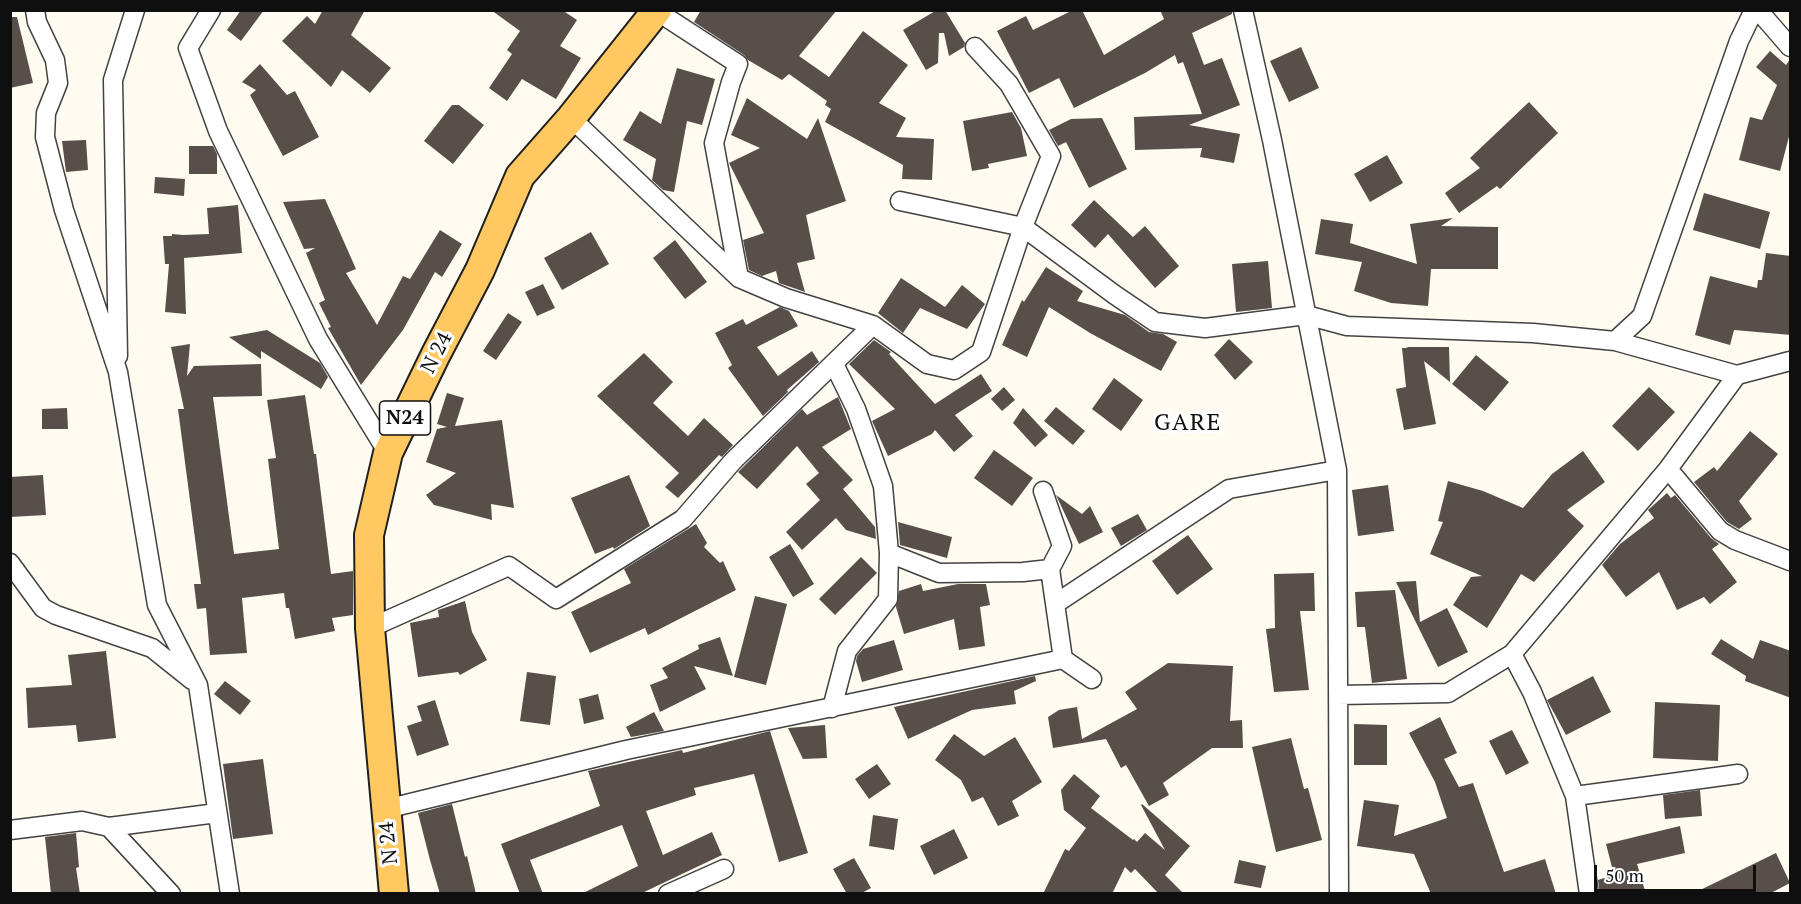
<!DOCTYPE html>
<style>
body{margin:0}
#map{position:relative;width:1801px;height:904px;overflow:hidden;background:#fffbf1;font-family:"PT Serif",serif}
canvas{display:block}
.frame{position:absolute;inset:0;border:12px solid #0f0f0f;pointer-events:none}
.scale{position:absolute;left:1594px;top:865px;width:162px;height:27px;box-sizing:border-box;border:3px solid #0f0f0f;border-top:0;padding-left:8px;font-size:18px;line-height:21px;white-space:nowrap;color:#0f0f0f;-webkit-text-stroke:4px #fff;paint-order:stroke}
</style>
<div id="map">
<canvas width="1801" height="904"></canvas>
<div class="frame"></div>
<div class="scale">50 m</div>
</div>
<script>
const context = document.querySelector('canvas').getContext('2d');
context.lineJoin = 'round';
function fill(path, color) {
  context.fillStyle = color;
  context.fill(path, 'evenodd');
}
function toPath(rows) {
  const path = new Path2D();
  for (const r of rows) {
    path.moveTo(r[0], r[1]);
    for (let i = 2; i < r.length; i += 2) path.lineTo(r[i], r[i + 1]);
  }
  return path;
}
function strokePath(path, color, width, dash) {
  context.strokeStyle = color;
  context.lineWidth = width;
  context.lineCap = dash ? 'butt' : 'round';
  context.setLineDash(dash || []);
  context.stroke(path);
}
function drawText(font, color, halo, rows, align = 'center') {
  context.font = font + ' "PT Serif",serif';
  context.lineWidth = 6;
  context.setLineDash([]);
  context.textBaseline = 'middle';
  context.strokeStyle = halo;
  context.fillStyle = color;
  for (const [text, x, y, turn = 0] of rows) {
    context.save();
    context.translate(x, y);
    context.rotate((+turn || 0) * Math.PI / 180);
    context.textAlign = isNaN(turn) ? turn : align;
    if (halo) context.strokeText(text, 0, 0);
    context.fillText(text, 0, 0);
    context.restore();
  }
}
const building = toPath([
 [241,10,264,10,241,41,227,30],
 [323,10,365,10,351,35,391,68,370,93,342,70,331,87,282,41,307,16,315,24],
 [491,10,562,10,577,20,560,46,581,58,556,99,522,79,507,101,489,88,512,54,507,50,520,31],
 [701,10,837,10,799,56,829,77,863,31,908,65,879,103,906,118,896,137,934,139,932,180,902,179,903,165,825,122,831,109,825,105,827,101,789,74,782,80,748,60,744,55,694,22],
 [937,10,945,10,965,43,964,47,949,56,944,33,939,33,938,63,926,70,903,30],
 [1073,10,1082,10,1104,55,1164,19,1160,10,1232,10,1232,14,1192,33,1204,65,1222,58,1240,105,1189,125,1240,134,1234,163,1200,157,1202,148,1135,150,1134,117,1202,114,1183,62,1178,64,1175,55,1145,73,1074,108,1059,78,1029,93,997,31,1026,16,1033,30],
 [10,17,17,17,33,83,10,88],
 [1301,47,1319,88,1289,102,1270,61],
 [1770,51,1786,65,1791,58,1791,129,1780,171,1739,160,1750,117,1762,120,1777,85,1756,67],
 [260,64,287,95,295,91,319,137,283,156,250,95,256,90,242,82],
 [677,68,715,79,702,125,687,121,674,192,663,190,652,180,656,159,623,140,640,111,661,124],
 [747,98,807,139,818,118,846,201,806,215,815,259,797,263,805,292,779,283,776,271,762,276,749,270,743,240,764,233,729,163,760,148,731,135],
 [1529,102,1558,133,1500,189,1497,186,1459,213,1445,193,1480,168,1470,158],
 [452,105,459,105,484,125,453,164,424,141],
 [1012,112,1021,128,1027,156,988,164,989,168,972,171,963,121],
 [1102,118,1127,169,1089,188,1066,142,1058,146,1049,130,1071,119],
 [86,140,88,170,66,172,62,141],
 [189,146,213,146,217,154,217,174,189,174],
 [1387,155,1403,183,1370,202,1354,174],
 [155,177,185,179,184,196,154,193],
 [1704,193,1770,212,1760,249,1693,230],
 [325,199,356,269,346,273,377,325,403,276,410,279,440,230,462,244,442,277,435,272,403,330,361,385,328,328,331,327,319,303,325,300,306,253,315,248,304,249,283,202],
 [1094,200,1133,237,1145,226,1179,266,1155,288,1108,234,1095,248,1071,225],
 [238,205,242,253,184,258,186,314,165,312,169,264,165,264,163,236,172,236,172,234,183,235,209,234,207,208],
 [1453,218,1441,226,1498,227,1498,269,1431,269,1428,306,1391,303,1354,291,1362,262,1315,254,1321,219,1353,224,1350,243,1417,264,1410,224],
 [591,232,609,264,562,290,544,258],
 [675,240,707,282,685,299,653,258],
 [1766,253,1791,256,1791,335,1734,330,1730,345,1695,335,1710,276,1757,288,1758,280,1762,280],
 [1268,261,1272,308,1236,312,1232,264],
 [1046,267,1083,291,1077,301,1125,315,1149,332,1163,334,1177,342,1161,371,1090,333,1049,307,1027,357,1002,345,1022,300,1024,302],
 [901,278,945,307,962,285,985,304,967,329,920,308,903,333,878,313],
 [543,284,555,308,537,316,525,292],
 [780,307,789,311,798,326,757,347,778,376,812,351,819,362,787,390,788,392,763,416,728,368,732,365,715,333,743,319,746,325],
 [508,313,522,322,496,360,483,351],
 [267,330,320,363,328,377,321,389,261,351,261,359,229,337],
 [1229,339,1253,362,1235,380,1214,355],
 [874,340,891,352,889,354,935,404,981,374,992,391,955,415,973,436,954,452,935,430,932,434,888,456,872,421,895,409,849,364],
 [190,344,187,376,194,366,261,364,262,396,213,397,234,554,279,549,268,459,276,458,267,400,305,395,314,454,316,454,331,574,353,571,353,615,332,618,335,631,295,639,289,608,286,608,284,593,242,598,247,653,210,655,206,608,197,609,194,584,201,584,178,409,184,409,171,347],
 [1406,347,1449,347,1450,382,1424,361,1436,424,1404,430,1396,389,1406,387,1402,348,1408,348],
 [644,353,673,382,653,403,688,436,704,418,733,445,722,457,719,455,678,498,665,487,679,473,597,396],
 [1476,355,1509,382,1485,411,1452,384],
 [1114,378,1143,400,1121,431,1092,409],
 [1004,387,1015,400,1002,411,991,399],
 [1649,387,1675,412,1638,451,1612,426],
 [447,393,464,398,455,426,502,420,514,508,491,504,492,520,434,505,426,495,456,473,426,462,437,429,447,427,437,424],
 [838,397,851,429,822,447,853,480,843,489,875,527,876,539,846,530,836,518,802,550,786,532,820,500,806,484,819,473,797,446,757,489,738,472,802,409,807,415],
 [1056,407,1085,431,1073,445,1044,421],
 [67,408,68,429,42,429,42,409],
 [1023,408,1048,435,1035,447,1013,423],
 [1750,431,1778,454,1739,501,1752,519,1739,529,1727,522,1694,482,1714,467,1717,471],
 [994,450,1033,478,1012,506,974,478],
 [1583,451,1605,482,1567,510,1584,526,1534,582,1521,574,1487,628,1453,605,1471,577,1482,576,1430,554,1443,522,1438,521,1448,481,1483,491,1523,508,1552,474],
 [43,475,46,515,10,517,10,477],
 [629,475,650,526,614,549,613,547,595,554,571,498],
 [1388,485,1394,531,1358,536,1352,490],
 [1667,493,1671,498,1675,495,1711,538,1719,544,1712,549,1737,582,1710,604,1704,597,1677,610,1659,572,1626,597,1602,565,1620,544,1654,518,1648,510],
 [1056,495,1082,514,1090,506,1103,532,1079,544],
 [1138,514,1147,530,1121,546,1111,528],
 [898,522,952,537,947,558,900,545],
 [696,524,707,543,704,547,720,563,723,561,736,590,648,635,645,628,590,653,571,612,631,583,624,569],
 [1188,535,1213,569,1177,595,1152,561],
 [790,544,814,584,793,597,769,557],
 [861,557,877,573,835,615,819,599],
 [1314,573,1315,611,1300,611,1309,690,1274,692,1266,629,1275,628,1274,574],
 [1416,581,1420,622,1447,608,1468,652,1438,667,1396,582],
 [921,584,923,591,958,584,986,584,990,605,980,607,985,646,959,650,954,619,904,634,896,607,899,591],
 [1395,590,1407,679,1372,683,1365,627,1357,627,1355,592],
 [755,596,787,604,766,685,734,677],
 [465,601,472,632,487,660,460,675,458,672,418,677,410,623,439,617,438,610],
 [720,637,733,676,694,666,706,689,660,712,650,685,668,678,662,668,699,649,698,645],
 [1721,639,1753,659,1760,640,1791,651,1791,698,1745,681,1746,676,1711,654],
 [894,640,903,670,862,682,856,661,857,656,863,649],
 [106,651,116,738,78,742,76,725,28,728,26,688,72,685,68,655],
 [1168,663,1233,666,1230,721,1242,720,1243,748,1212,748,1163,783,1169,795,1149,806,1126,765,1121,768,1106,739,1053,748,1048,717,1059,710,1077,707,1082,739,1137,709,1125,692],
 [527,672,556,676,550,725,520,721],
 [1035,676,1036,681,1014,691,1016,704,972,710,908,739,894,707],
 [1593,676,1611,712,1566,735,1547,700],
 [225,681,251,701,240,715,214,694],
 [598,694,604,719,584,724,579,699],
 [435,700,449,745,417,756,407,726,422,721,417,706],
 [1655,702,1720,705,1718,761,1653,758],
 [654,712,664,731,631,737,626,727],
 [1440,717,1457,753,1444,759,1459,787,1473,783,1504,872,1545,859,1556,894,1431,894,1414,854,1357,846,1364,800,1399,805,1394,836,1447,818,1435,782,1409,733],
 [1354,724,1387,725,1387,765,1354,765],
 [825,725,827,758,803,759,788,728],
 [1512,730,1529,763,1506,775,1489,741],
 [770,731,808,853,779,862,754,774,694,788,696,795,646,811,663,855,712,832,722,855,640,894,581,894,638,866,622,825,530,860,543,894,520,894,501,844,600,806,588,771,682,750,683,753],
 [954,734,984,756,1015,737,1042,782,1012,801,1019,816,998,826,983,797,972,802,961,780,935,760],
 [1291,738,1304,789,1308,788,1322,840,1276,852,1252,747],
 [263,759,273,834,233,839,223,764],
 [877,764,891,784,869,799,855,779],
 [1074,774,1100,796,1091,808,1133,840,1134,839,1137,842,1145,833,1165,850,1141,805,1142,804,1190,846,1165,875,1184,894,1159,894,1135,869,1131,873,1125,867,1112,894,1043,894,1065,849,1069,851,1086,828,1064,810,1061,790],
 [1700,790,1702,816,1665,819,1663,795],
 [452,804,465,857,467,856,476,894,440,894,430,860,418,813],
 [873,815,898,819,894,850,869,846],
 [1680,826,1685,853,1637,864,1646,894,1600,894,1598,880,1614,875,1606,844],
 [954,829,968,858,934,875,920,846],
 [76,833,79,867,76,868,80,894,51,894,45,837],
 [1776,853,1790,883,1769,894,1692,894],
 [854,858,871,888,860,894,847,894,833,869],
 [1239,860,1266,866,1261,888,1234,883]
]);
const minor = toPath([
 [35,10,37,22,55,60,58,83,46,113,45,137,64,210,118,372,157,605,198,685,230,894],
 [211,10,188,48,218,131,318,339,388,453],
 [655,10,738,64,731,82,714,143,739,278],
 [1243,10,1272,140,1337,470,1339,894],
 [1758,10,1790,47],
 [571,118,739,278,786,298,873,325],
 [900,201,1023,227,1115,295,1155,322,1205,328,1306,315,1347,326,1533,333,1615,341,1737,375],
 [1615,341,1642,316,1739,41,1754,10],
 [118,356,113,80,135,10],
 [1668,469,1720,531,1735,540,1790,561],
 [1043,491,1062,546,1050,569,1063,659,1092,679],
 [889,553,939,573,1023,572,1050,569],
 [10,563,43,608,56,615,152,648,192,680],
 [1055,604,1229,489,1337,470],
 [370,628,509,566,556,599,683,519,733,461,873,325,927,364,954,370,981,352,1023,227,1051,156,1009,84,975,47],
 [1512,654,1532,692,1575,796,1589,894],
 [1339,695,1448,693,1512,654,1668,469,1737,375,1790,361],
 [832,708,847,651,888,599,889,553,883,486,856,409,834,364],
 [1575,796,1738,774],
 [386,809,626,750,1063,659],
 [109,827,171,894],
 [10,830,82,821,109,827,217,813],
 [668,894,724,869]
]);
const primary = toPath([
 [394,894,370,628,369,535,388,453,436,354,480,270,520,176,571,118,657,10]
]);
const shields = [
 [405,418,51]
];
const shieldNames = [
 ["N24",405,418]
];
const streetNames = [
 ["N 24",437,353,-63],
 ["N 24",389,843,-96]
];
const quarterNames = [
 ["GARE",1188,423]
];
fill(building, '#584e4a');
strokePath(minor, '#424242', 21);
strokePath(primary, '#202020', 32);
strokePath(minor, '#fff', 18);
strokePath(primary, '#ffc861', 28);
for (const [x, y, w] of shields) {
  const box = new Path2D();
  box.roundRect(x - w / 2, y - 17, w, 34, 4.5);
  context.fillStyle = '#fff';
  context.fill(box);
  strokePath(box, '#0f0f0f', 1.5);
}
drawText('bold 20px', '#0f0f0f', null, shieldNames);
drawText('21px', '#0f0f0f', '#fff', streetNames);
context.letterSpacing = '1.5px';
drawText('24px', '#0f0f0f', '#fff', quarterNames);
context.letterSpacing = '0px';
</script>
